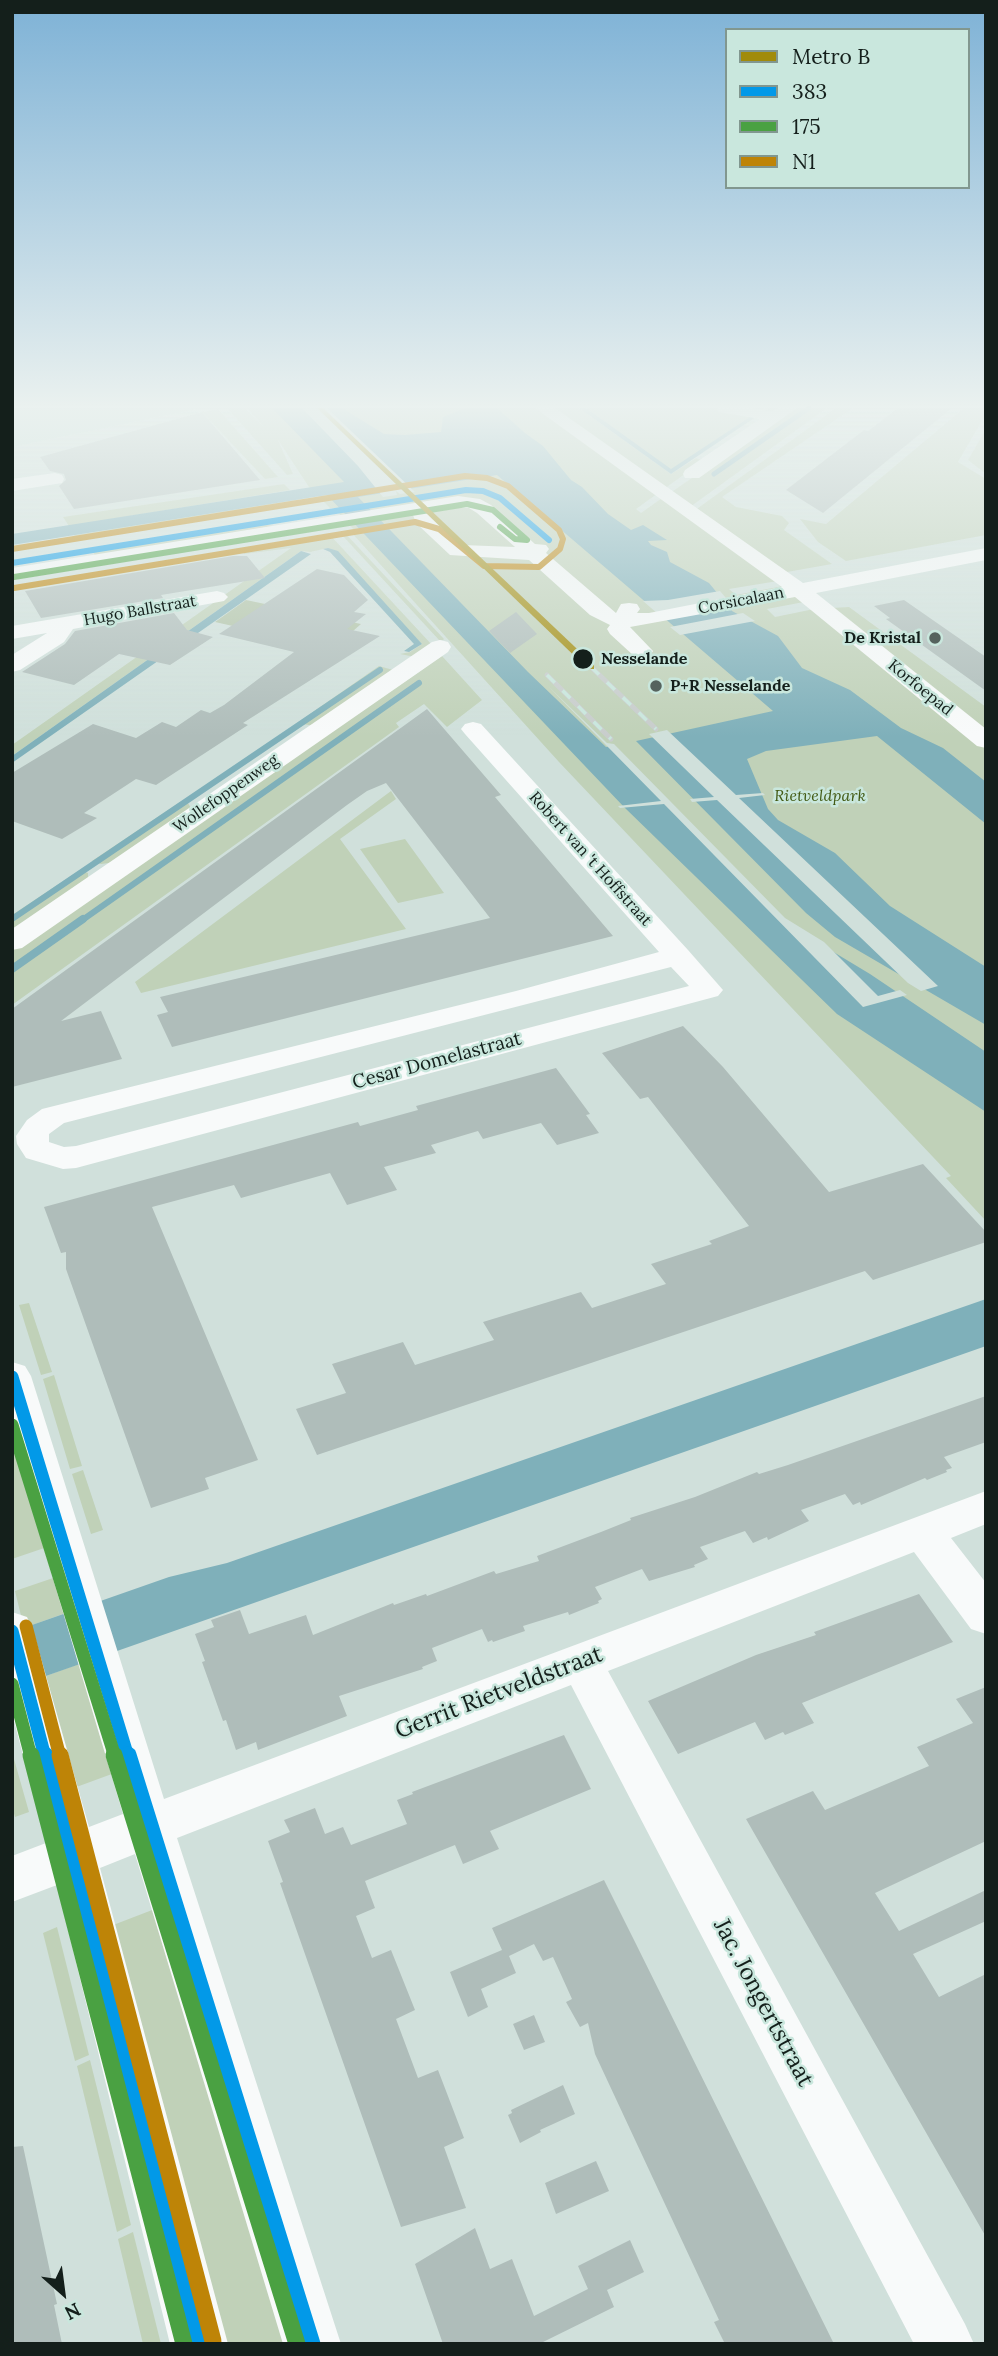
<!DOCTYPE html>
<style>
body{margin:0}
#map{position:relative;width:998px;height:2356px;overflow:hidden;background:#d0e0db;font-family:Lora,serif}
canvas{display:block}
.frame{position:absolute;inset:0;border:14px solid #141f1b;pointer-events:none}
.legend{position:absolute;left:725px;top:28px;width:245px;height:161px;box-sizing:border-box;background:#c9e7dd;border:2px solid #81978f;margin:0;padding:9px 12px;list-style:none;font-size:21px;color:#141f1b}
.legend li{display:flex;align-items:center;gap:14px;height:35px}
.legend b{width:35px;border:2px solid #81978f}
.north{position:absolute;left:28px;top:2258px;width:70px;height:70px;-webkit-text-stroke:5px #c9e7dd;paint-order:stroke;rotate:152deg;font-size:19px;font-weight:700;line-height:28px;text-align:center;color:#141f1b}
.north::after{content:'';display:block;margin:auto;width:24px;height:32px;background:#141f1b;clip-path:polygon(50% 0,100% 100%,50% 72%,0 100%)}
</style>
<div id="map">
<canvas width="998" height="2356"></canvas>
<div class="frame"></div>
<ul class="legend">
<li><b style="height:9px;background:#a18b0b"></b>Metro B</li>
<li><b style="height:9px;background:#0299e8"></b>383</li>
<li><b style="height:9px;background:#4aa142"></b>175</li>
<li><b style="height:9px;background:#be8407"></b>N1</li>
</ul>
<div class="north">N</div>
</div>
<script>
const context = document.querySelector('canvas').getContext('2d');
context.lineJoin = 'round';
function fill(path, color) {
  context.fillStyle = color;
  context.fill(path, 'evenodd');
}
function toPath(rows) {
  const path = new Path2D();
  for (const r of rows) {
    path.moveTo(r[0], r[1]);
    for (let i = 2; i < r.length; i += 2) path.lineTo(r[i], r[i + 1]);
  }
  return path;
}
function strokePath(path, color, width, dash) {
  context.strokeStyle = color;
  context.lineWidth = width;
  context.lineCap = dash ? 'butt' : 'round';
  context.setLineDash(dash || []);
  context.stroke(path);
}
function drawText(font, color, halo, rows, align = 'center') {
  context.font = font + ' Lora,serif';
  context.lineWidth = 5;
  context.setLineDash([]);
  context.textBaseline = 'middle';
  context.strokeStyle = halo;
  context.fillStyle = color;
  for (const [text, x, y, turn = 0] of rows) {
    context.save();
    context.translate(x, y);
    context.rotate((+turn || 0) * Math.PI / 180);
    context.textAlign = isNaN(turn) ? turn : align;
    if (halo) context.strokeText(text, 0, 0);
    context.fillText(text, 0, 0);
    context.restore();
  }
}
const built = toPath([
 [12,408,196,408,197,409,12,447]
]);
const green = toPath([
 [227,408,244,408,263,426,247,408,579,408,671,474,696,458,703,461,636,509,641,513,662,498,778,581,729,589,736,595,783,586,804,602,767,609,775,617,814,609,849,607,986,707,986,1221,946,1178,951,1176,559,762,351,532,355,531,334,508,330,508,309,487,278,440,293,474,287,475],
 [586,408,765,408,760,411,764,412,770,408,781,408,774,413,763,413,670,471],
 [794,408,827,408,690,507,670,493],
 [836,408,853,408,722,497,736,507,782,516,789,523,784,530,832,564,787,572,694,511],
 [964,408,986,408,986,414,958,462,986,479,986,535,846,561,818,542,800,519,826,524],
 [218,409,278,477,265,479,202,412],
 [986,429,986,474,968,460],
 [284,484,290,490,69,526,63,517],
 [298,499,302,503,77,539,74,535],
 [263,524,273,526,96,557,93,552],
 [345,533,444,639,443,640,439,640,341,534],
 [331,536,433,646,415,657,400,654,410,652,422,644,328,548,310,552,301,551,12,756,12,745,291,548,244,554,241,550],
 [442,656,482,700,447,727,424,704,396,723,399,727,12,1005,12,950],
 [379,666,393,670,315,726,297,723],
 [391,791,396,799,340,839,406,929,141,993,135,982],
 [180,802,188,803,192,810,116,862,101,864,92,861],
 [405,839,444,893,398,903,360,849],
 [80,870,88,873,88,882,12,933,12,915],
 [29,1303,52,1372,41,1375,19,1305],
 [54,1375,82,1466,70,1469,43,1379],
 [12,1436,53,1545,12,1559],
 [83,1470,103,1530,91,1534,72,1474],
 [62,1575,74,1610,24,1628,15,1591],
 [87,1661,120,1771,71,1789,43,1677],
 [12,1752,29,1812,15,1817,12,1807],
 [160,1907,289,2344,221,2344,108,1927],
 [57,1927,89,2055,75,2061,43,1933],
 [90,2060,131,2225,117,2232,77,2066],
 [133,2232,161,2344,143,2344,118,2239]
]);
const forest = toPath([
 [246,600,361,624,352,632,322,646,215,622]
]);
const water = toPath([
 [272,408,342,408,384,434,405,435,441,432,443,417,465,408,497,408,525,433,543,446,571,480,582,487,608,514,631,530,643,525,667,540,648,541,651,545,667,552,670,562,709,583,732,611,778,636,802,668,850,690,901,728,943,748,986,782,986,824,877,736,766,751,747,759,768,809,778,820,835,853,890,906,986,967,986,1025,835,937,806,913,636,741,773,711,497,475,358,497,528,672,606,747,611,746,782,921,870,974,986,1052,986,1112,837,1014,624,807,327,495,12,545,12,534,344,482],
 [579,408,586,408,671,469,753,415,757,416,671,474],
 [328,548,338,551,422,644,409,652,404,651,414,644,330,552,323,549],
 [301,551,311,554,12,763,12,756],
 [986,1299,986,1346,43,1677,12,1632,169,1577,227,1563]
]);
const pier = toPath([
 [302,408,327,408,415,492,400,494,396,491,397,495,383,497,358,466],
 [720,591,733,606,665,620,643,601,668,600],
 [743,613,755,621,680,635,670,627],
 [549,687,607,743,614,744,785,918,824,942,878,996,900,990,907,995,863,1007,664,804,620,808,618,806,661,801],
 [667,730,736,795,763,793,765,795,739,798,938,986,921,991,908,983,717,800,692,802,690,799,714,797,649,734]
]);
const streamFar2 = toPath([
 [714,474,809,408]
]);
const streamFar1 = toPath([
 [12,919,380,670],
 [81,921,419,683]
]);
const stream = toPath([
 [12,969,83,919]
]);
const building = toPath([
 [898,408,952,408,823,513,786,490,864,430,868,431],
 [202,412,260,480,74,509,59,486,66,480,64,474,50,471,40,457],
 [233,556,247,556,265,578,161,595,163,598,41,618,25,591],
 [317,569,344,575,368,600,354,612,366,614,347,629,380,636,243,723,248,725,156,785,136,779,84,813,97,818,62,839,12,821,12,773,93,724,136,738,162,722,176,727,201,710,210,713,224,705,294,652,219,634],
 [904,600,986,657,986,691,886,619,890,618,874,606],
 [516,612,537,634,510,653,489,631],
 [174,613,187,630,213,637,170,665,119,654,74,685,22,672,65,644,75,631],
 [427,709,501,795,495,797,613,936,172,1047,157,1015,168,1012,160,997,490,918,386,783,367,791,347,805,61,1021,101,1011,122,1059,12,1087,12,1009],
 [683,1026,723,1067,829,1192,923,1164,986,1232,986,1242,873,1280,865,1271,317,1455,296,1409,346,1393,332,1364,403,1342,415,1365,494,1340,483,1322,581,1292,592,1308,666,1284,651,1264,712,1244,709,1241,749,1226,648,1097,640,1099,602,1053],
 [556,1068,590,1114,586,1115,599,1133,557,1145,541,1123,483,1139,478,1131,431,1145,436,1153,384,1167,397,1190,347,1205,330,1173,241,1198,234,1185,152,1207,258,1460,205,1478,209,1489,151,1508,66,1269,66,1252,61,1253,44,1207,358,1122,360,1126,418,1110,416,1106],
 [986,1396,986,1442,944,1457,952,1468,946,1470,947,1472,927,1480,925,1478,861,1505,860,1502,853,1505,845,1494,801,1510,809,1521,768,1540,767,1537,753,1543,745,1531,700,1547,708,1559,694,1565,695,1567,649,1581,642,1569,595,1587,602,1599,598,1601,599,1603,569,1615,568,1612,523,1626,525,1631,493,1642,492,1640,488,1642,482,1629,432,1648,437,1661,422,1667,423,1669,339,1696,347,1716,258,1750,256,1742,236,1750,226,1720,223,1721,202,1662,205,1661,195,1634,214,1627,211,1620,240,1610,249,1634,306,1615,313,1635,393,1603,394,1605,426,1594,427,1596,494,1571,496,1574,539,1561,537,1556,601,1532,631,1520,630,1518,695,1497,757,1472,759,1474,788,1465],
 [919,1594,953,1642,802,1703,814,1723,785,1735,783,1732,765,1740,755,1722,678,1754,648,1701,756,1655,816,1635,814,1632],
 [986,1687,986,1841,875,1893,899,1931,986,1890,986,1921,913,1954,939,1997,986,1974,986,2237,746,1819,813,1791,825,1810,929,1766,917,1747,973,1723,956,1699],
 [564,1735,591,1789,490,1831,499,1849,463,1864,455,1845,365,1881,375,1908,356,1916,372,1958,391,1950,415,2010,396,2019,418,2078,438,2070,464,2138,444,2147,466,2208,401,2227,280,1883,283,1882,268,1841,290,1832,284,1820,315,1808,325,1834,343,1827,351,1845,407,1824,397,1800,413,1794,412,1792],
 [604,1880,636,1944,834,2344,725,2344,714,2322,719,2320,595,2054,588,2023,580,2027,566,2002,572,1999,553,1957,543,1961,534,1944,509,1956,516,1973,481,1989,488,2007,468,2017,450,1972,502,1950,492,1928],
 [534,2015,545,2042,524,2050,513,2024],
 [563,2085,575,2114,540,2130,541,2132,520,2143,508,2115,512,2113,511,2110],
 [23,2146,57,2304,54,2305,62,2344,12,2344,12,2147],
 [596,2161,609,2191,556,2214,545,2183],
 [475,2228,490,2269,512,2259,534,2316,588,2289,578,2266,630,2240,644,2272,607,2290,614,2307,539,2344,443,2344,415,2264]
]);
const minor = toPath([
 [535,408,555,408,803,583,986,548,986,560,816,593,986,729,986,748,977,746,795,597,630,627,653,651,650,656,642,658,634,656,610,634,607,629,610,625,590,615,529,560,450,555,416,523,413,515,12,580,12,568,458,496,480,499,491,505,535,544,546,545,549,549,546,553,616,613,621,604,629,603,637,604,640,609,637,613,649,613,782,587,535,408],
 [458,508,469,508,477,513,515,547,462,545,433,518,433,512,458,508],
 [716,408,751,408,772,411,777,408,797,408,699,478,685,478,683,474,685,470,760,419,719,412,716,408],
 [55,473,62,475,64,479,62,483,12,491,12,479,55,473],
 [217,591,224,593,228,597,224,601,73,629,64,642,20,670,12,672,12,655,47,633,12,639,12,626,217,591],
 [440,640,448,642,451,647,448,652,22,948,12,950,12,929,432,642,440,640],
 [473,722,481,724,688,950,723,990,718,996,76,1168,63,1169,26,1158,17,1144,16,1136,27,1120,42,1109,516,991,659,952,465,734,461,729,465,724,473,722],
 [671,967,689,986,76,1146,64,1147,49,1142,49,1134,64,1123,671,967],
 [12,1362,25,1366,31,1376,164,1799,986,1491,986,1524,951,1538,986,1583,986,1634,971,1629,914,1552,608,1671,965,2324,974,2344,914,2344,571,1685,177,1838,341,2344,283,2344,135,1854,100,1868,228,2344,170,2344,57,1885,12,1902,12,1856,46,1843,12,1713,12,1612,27,1617,33,1630,89,1827,123,1814,12,1441,12,1362]
]);
const rail = toPath([
 [591,667,656,729],
 [547,675,611,739]
]);
const bus1Far2 = toPath([
 [12,563,466,490,483,491,500,498,549,540]
]);
const bus1Far1 = toPath([
 [12,1377,128,1757],
 [12,1631,45,1757]
]);
const bus1 = toPath([
 [45,1755,199,2344],
 [128,1755,312,2344]
]);
const bus2Far2 = toPath([
 [14,577,467,504,493,510,527,540,515,539,500,527]
]);
const bus2Far1 = toPath([
 [12,1425,115,1757],
 [12,1684,31,1757]
]);
const bus2 = toPath([
 [31,1755,184,2344],
 [114,1755,297,2344]
]);
const bus3Far2 = toPath([
 [12,549,465,476,487,478,508,486,559,530,563,539,560,549,539,567,484,566,439,529,415,522,14,588]
]);
const bus3Far1 = toPath([
 [26,1626,60,1757]
]);
const bus3 = toPath([
 [60,1755,213,2341]
]);
const metro1 = toPath([
 [317,408,323,408,594,665,594,669,588,669,317,408]
]);
const markers = [
 [935,638,7,"#56635e"],
 [583,659,11,"#141f1b"],
 [656,686,7,"#56635e"]
];
const farStreetnames = [
 ["Corsicalaan",741,601,-11],
 ["Hugo Ballstraat",140,611,-10],
 ["Korfoepad",920,688,39],
 ["Wollefoppenweg",226,794,-35],
 ["Robert van 't Hoffstraat",590,859,48]
];
const farPoinames = [
 ["De Kristal",921,638],
 ["P+R Nesselande",670,686,"left"]
];
const farStopnames = [
 ["Nesselande",601,659]
];
const farParknames = [
 ["Rietveldpark",820,796]
];
const streetNames = [
 ["Cesar Domelastraat",437,1061,-15]
];
const nearStreetnames = [
 ["Gerrit Rietveldstraat",499,1693,-21],
 ["Jac. Jongertstraat",763,2003,62]
];
fill(built, '#c4e1d7');
fill(green, '#c0d1b8');
fill(forest, '#b1c3a7');
fill(water, '#7fb0ba');
fill(pier, '#d0e0db');
strokePath(streamFar2, '#7fb0ba', 5);
strokePath(streamFar1, '#7fb0ba', 6);
strokePath(stream, '#7fb0ba', 8);
fill(building, '#afbdba');
fill(minor, '#f8fafa');
strokePath(rail, '#c8cdcc', 5);
strokePath(rail, '#c9e7dd', 3.5, [11]);
strokePath(bus1Far2, '#0299e8', 6);
strokePath(bus1Far1, '#0299e8', 13);
strokePath(bus1, '#0299e8', 17);
strokePath(bus2Far2, '#4aa142', 6);
strokePath(bus2Far1, '#4aa142', 13);
strokePath(bus2, '#4aa142', 17);
strokePath(bus3Far2, '#be8407', 6);
strokePath(bus3Far1, '#be8407', 13);
strokePath(bus3, '#be8407', 17);
fill(metro1, '#a18b0b');
const sky = context.createLinearGradient(0, 0, 0, 737);
sky.addColorStop(0, '#7eb2d6');
sky.addColorStop(0.55, '#eaf1ef');
sky.addColorStop(1, '#eaf1ef00');
context.fillStyle = sky;
context.fillRect(0, 0, 998, 737);
for (const [x, y, r, color] of markers) {
  const dot = new Path2D();
  dot.arc(x, y, r, 0, 2 * Math.PI);
  context.fillStyle = color;
  context.fill(dot);
  strokePath(dot, '#c9e7dd', 2.5);
}
drawText('16px', '#141f1b', '#c9e7dd', farStreetnames);
drawText('bold 16px', '#141f1b', '#c9e7dd', farPoinames, 'right');
drawText('bold 16px', '#141f1b', '#c9e7dd', farStopnames, 'left');
drawText('italic 16px', '#435b15', '#c9e7dd', farParknames);
drawText('19px', '#141f1b', '#c9e7dd', streetNames);
drawText('23px', '#141f1b', '#c9e7dd', nearStreetnames);
</script>
